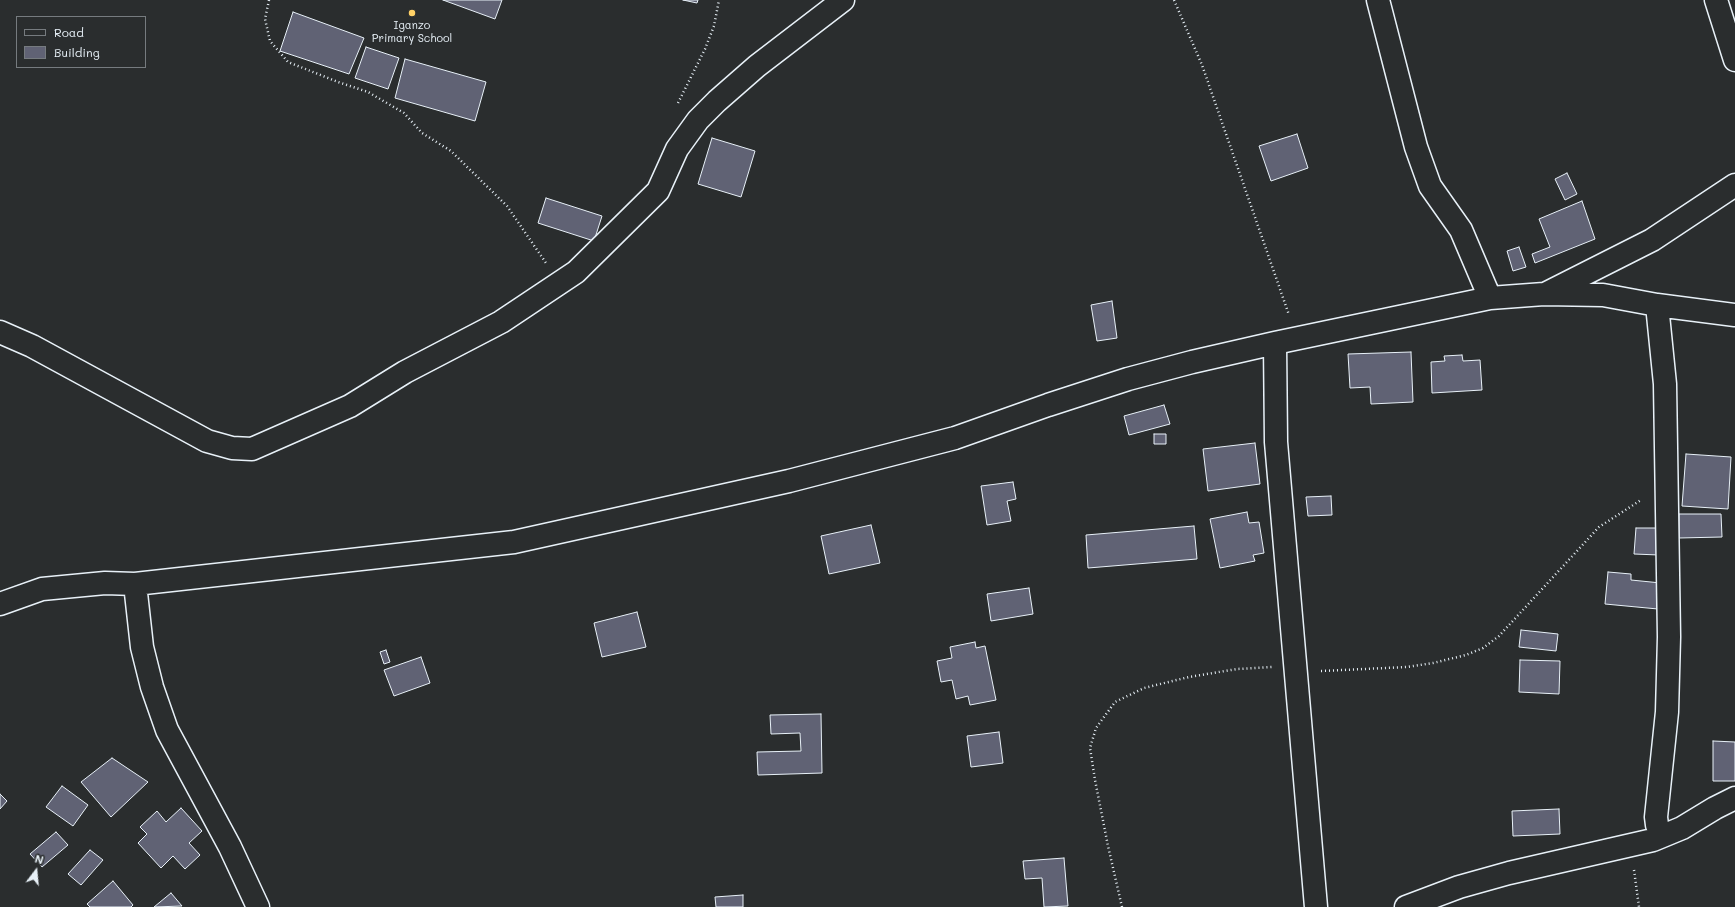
<!DOCTYPE html>
<style>
body{margin:0}
#map{position:relative;width:1735px;height:907px;overflow:hidden;background:#2a2d2e;font-family:Mali,sans-serif}
canvas{display:block}
.legend{position:absolute;left:16px;top:16px;width:130px;height:52px;box-sizing:border-box;background:#2a2d2e;border:1px solid #767b7f;margin:0;padding:5px 7px;list-style:none;font-size:12px;color:#e8f1f8}
.legend li{display:flex;align-items:center;gap:8px;height:20px}
.legend b{width:20px;border:1px solid #767b7f}
.north{position:absolute;left:16px;top:851px;width:40px;height:40px;-webkit-text-stroke:3px #2a2d2e;paint-order:stroke;rotate:16deg;font-size:11px;font-weight:700;line-height:16px;text-align:center;color:#e8f1f8}
.north::after{content:'';display:block;margin:auto;width:14px;height:18px;background:#e8f1f8;clip-path:polygon(50% 0,100% 100%,50% 72%,0 100%)}
</style>
<div id="map">
<canvas width="1735" height="907"></canvas>
<ul class="legend">
<li><b style="height:5px;background:#2a2d2e"></b>Road</li>
<li><b style="height:11px;background:#606274"></b>Building</li>
</ul>
<div class="north">N</div>
</div>
<script>
const context = document.querySelector('canvas').getContext('2d');
context.lineJoin = 'round';
function fill(path, color) {
  context.fillStyle = color;
  context.fill(path, 'evenodd');
}
function toPath(rows) {
  const path = new Path2D();
  for (const r of rows) {
    path.moveTo(r[0], r[1]);
    for (let i = 2; i < r.length; i += 2) path.lineTo(r[i], r[i + 1]);
  }
  return path;
}
function strokePath(path, color, width, dash) {
  context.strokeStyle = color;
  context.lineWidth = width;
  context.lineCap = dash ? 'butt' : 'round';
  context.setLineDash(dash || []);
  context.stroke(path);
}
function drawText(font, color, halo, rows, align = 'center') {
  context.font = font + ' Mali,sans-serif';
  context.lineWidth = 3.5;
  context.setLineDash([]);
  context.textBaseline = 'middle';
  context.strokeStyle = halo;
  context.fillStyle = color;
  for (const [text, x, y, turn = 0] of rows) {
    context.save();
    context.translate(x, y);
    context.rotate((+turn || 0) * Math.PI / 180);
    context.textAlign = isNaN(turn) ? turn : align;
    if (halo) context.strokeText(text, 0, 0);
    context.fillText(text, 0, 0);
    context.restore();
  }
}
const building = toPath([
 [443,0,502,0,495,19,443,0],
 [683,0,698,0,697,3,683,0],
 [293,12,364,38,349,74,280,51,293,12],
 [366,47,399,58,388,89,355,78,366,47],
 [405,59,486,82,475,121,395,98,405,59],
 [1297,134,1308,168,1271,181,1259,146,1297,134],
 [712,138,755,151,741,197,698,184,712,138],
 [1567,173,1577,194,1565,200,1555,179,1567,173],
 [546,198,602,216,594,241,538,223,546,198],
 [1582,201,1595,239,1535,263,1532,254,1550,247,1539,219,1582,201],
 [1519,247,1526,267,1513,271,1507,251,1519,247],
 [1112,301,1117,338,1097,341,1091,305,1112,301],
 [1411,352,1413,402,1371,404,1370,387,1350,388,1348,354,1411,352],
 [1462,355,1463,361,1480,360,1482,390,1432,393,1431,362,1445,361,1444,356,1462,355],
 [1164,405,1170,424,1129,435,1124,416,1164,405],
 [1154,434,1166,434,1166,444,1154,444,1154,434],
 [1255,443,1260,484,1208,491,1203,449,1255,443],
 [1686,454,1731,457,1728,509,1682,506,1686,454],
 [1013,482,1016,499,1007,501,1011,521,987,525,981,486,1013,482],
 [1331,496,1332,515,1308,516,1306,497,1331,496],
 [1247,512,1249,523,1259,522,1264,553,1253,555,1255,561,1220,568,1210,519,1247,512],
 [1679,514,1721,514,1722,537,1679,538,1679,514],
 [871,525,880,563,829,574,821,536,871,525],
 [1194,526,1197,559,1088,568,1086,535,1194,526],
 [1636,528,1660,528,1659,555,1634,554,1636,528],
 [1608,572,1631,574,1631,580,1661,583,1658,609,1605,604,1608,572],
 [1029,588,1033,614,991,621,987,594,1029,588],
 [637,612,646,647,602,657,594,623,637,612],
 [1521,630,1558,634,1556,651,1519,647,1521,630],
 [975,642,976,648,985,646,996,700,970,705,968,696,956,699,952,680,941,682,937,661,952,658,950,647,975,642],
 [386,650,390,662,384,664,380,652,386,650],
 [421,657,430,683,394,696,384,670,421,657],
 [1520,660,1560,661,1559,694,1519,692,1520,660],
 [821,714,822,773,758,775,757,752,801,751,800,733,771,734,770,715,821,714],
 [999,732,1003,763,971,767,967,736,999,732],
 [1713,741,1735,742,1735,781,1713,781,1713,741],
 [112,758,148,782,111,817,81,782,112,758],
 [62,786,88,805,73,826,46,807,62,786],
 [0,794,7,801,0,809,0,794],
 [181,808,202,831,189,843,200,855,185,869,173,856,161,868,138,843,147,834,140,827,157,811,166,822,181,808],
 [1559,809,1560,834,1513,836,1512,811,1559,809],
 [56,832,68,845,42,867,30,854,56,832],
 [90,850,103,860,81,885,68,874,90,850],
 [1064,858,1068,906,1044,907,1042,878,1025,879,1023,861,1064,858],
 [113,881,133,905,131,907,90,907,87,904,113,881],
 [171,893,182,906,154,907,171,893],
 [743,895,743,907,716,907,715,897,743,895]
]);
const path = toPath([
 [269,0,265,19,270,41,288,62,338,82,368,92,404,113,422,133,451,151,507,206,546,263],
 [1174,0,1202,65,1289,315],
 [678,103,705,49,714,26,719,0],
 [1321,671,1407,667,1433,663,1466,655,1483,648,1499,636,1599,527,1641,500],
 [1634,870,1639,907],
 [1122,907,1108,846,1095,780,1090,748,1096,728,1115,702,1144,688,1189,677,1237,669,1272,667]
]);
const street = toPath([
 [1378,0,1416,147,1430,186,1461,230,1490,298],
 [1716,0,1735,60],
 [1547,293,1652,240,1735,185],
 [1657,305,1665,384,1669,637,1667,712,1656,817,1657,825,1662,836],
 [0,332,32,346,207,441,232,448,252,449,350,406,405,372,501,322,576,272,658,191,677,149,698,120,717,101,757,66,843,0],
 [1275,343,1276,442,1316,907],
 [135,584,142,647,152,687,167,730,230,847,258,907],
 [0,604,42,589,105,583,135,584,514,542,789,481,955,438,1048,405,1128,379,1192,362,1275,343,1490,298,1544,294,1603,295,1657,305,1735,315],
 [1406,907,1459,887,1509,873,1653,840,1682,828,1715,808,1735,798]
]);
const markers = [
 [412,13,4,"#ffd166"]
];
const poiNames = [
 ["Iganzo",412,26],
 ["Primary School",412,39]
];
fill(building, '#606274');
strokePath(building, '#e8f1f8', 1);
strokePath(street, '#e8f1f8', 25);
strokePath(path, '#e8f1f8', 2.5, [1, 3]);
strokePath(street, '#2a2d2e', 22);
for (const [x, y, r, color] of markers) {
  const dot = new Path2D();
  dot.arc(x, y, r, 0, 2 * Math.PI);
  context.fillStyle = color;
  context.fill(dot);
  strokePath(dot, '#2a2d2e', 1.5);
}
drawText('11px', '#e8f1f8', '#2a2d2e', poiNames);
</script>
